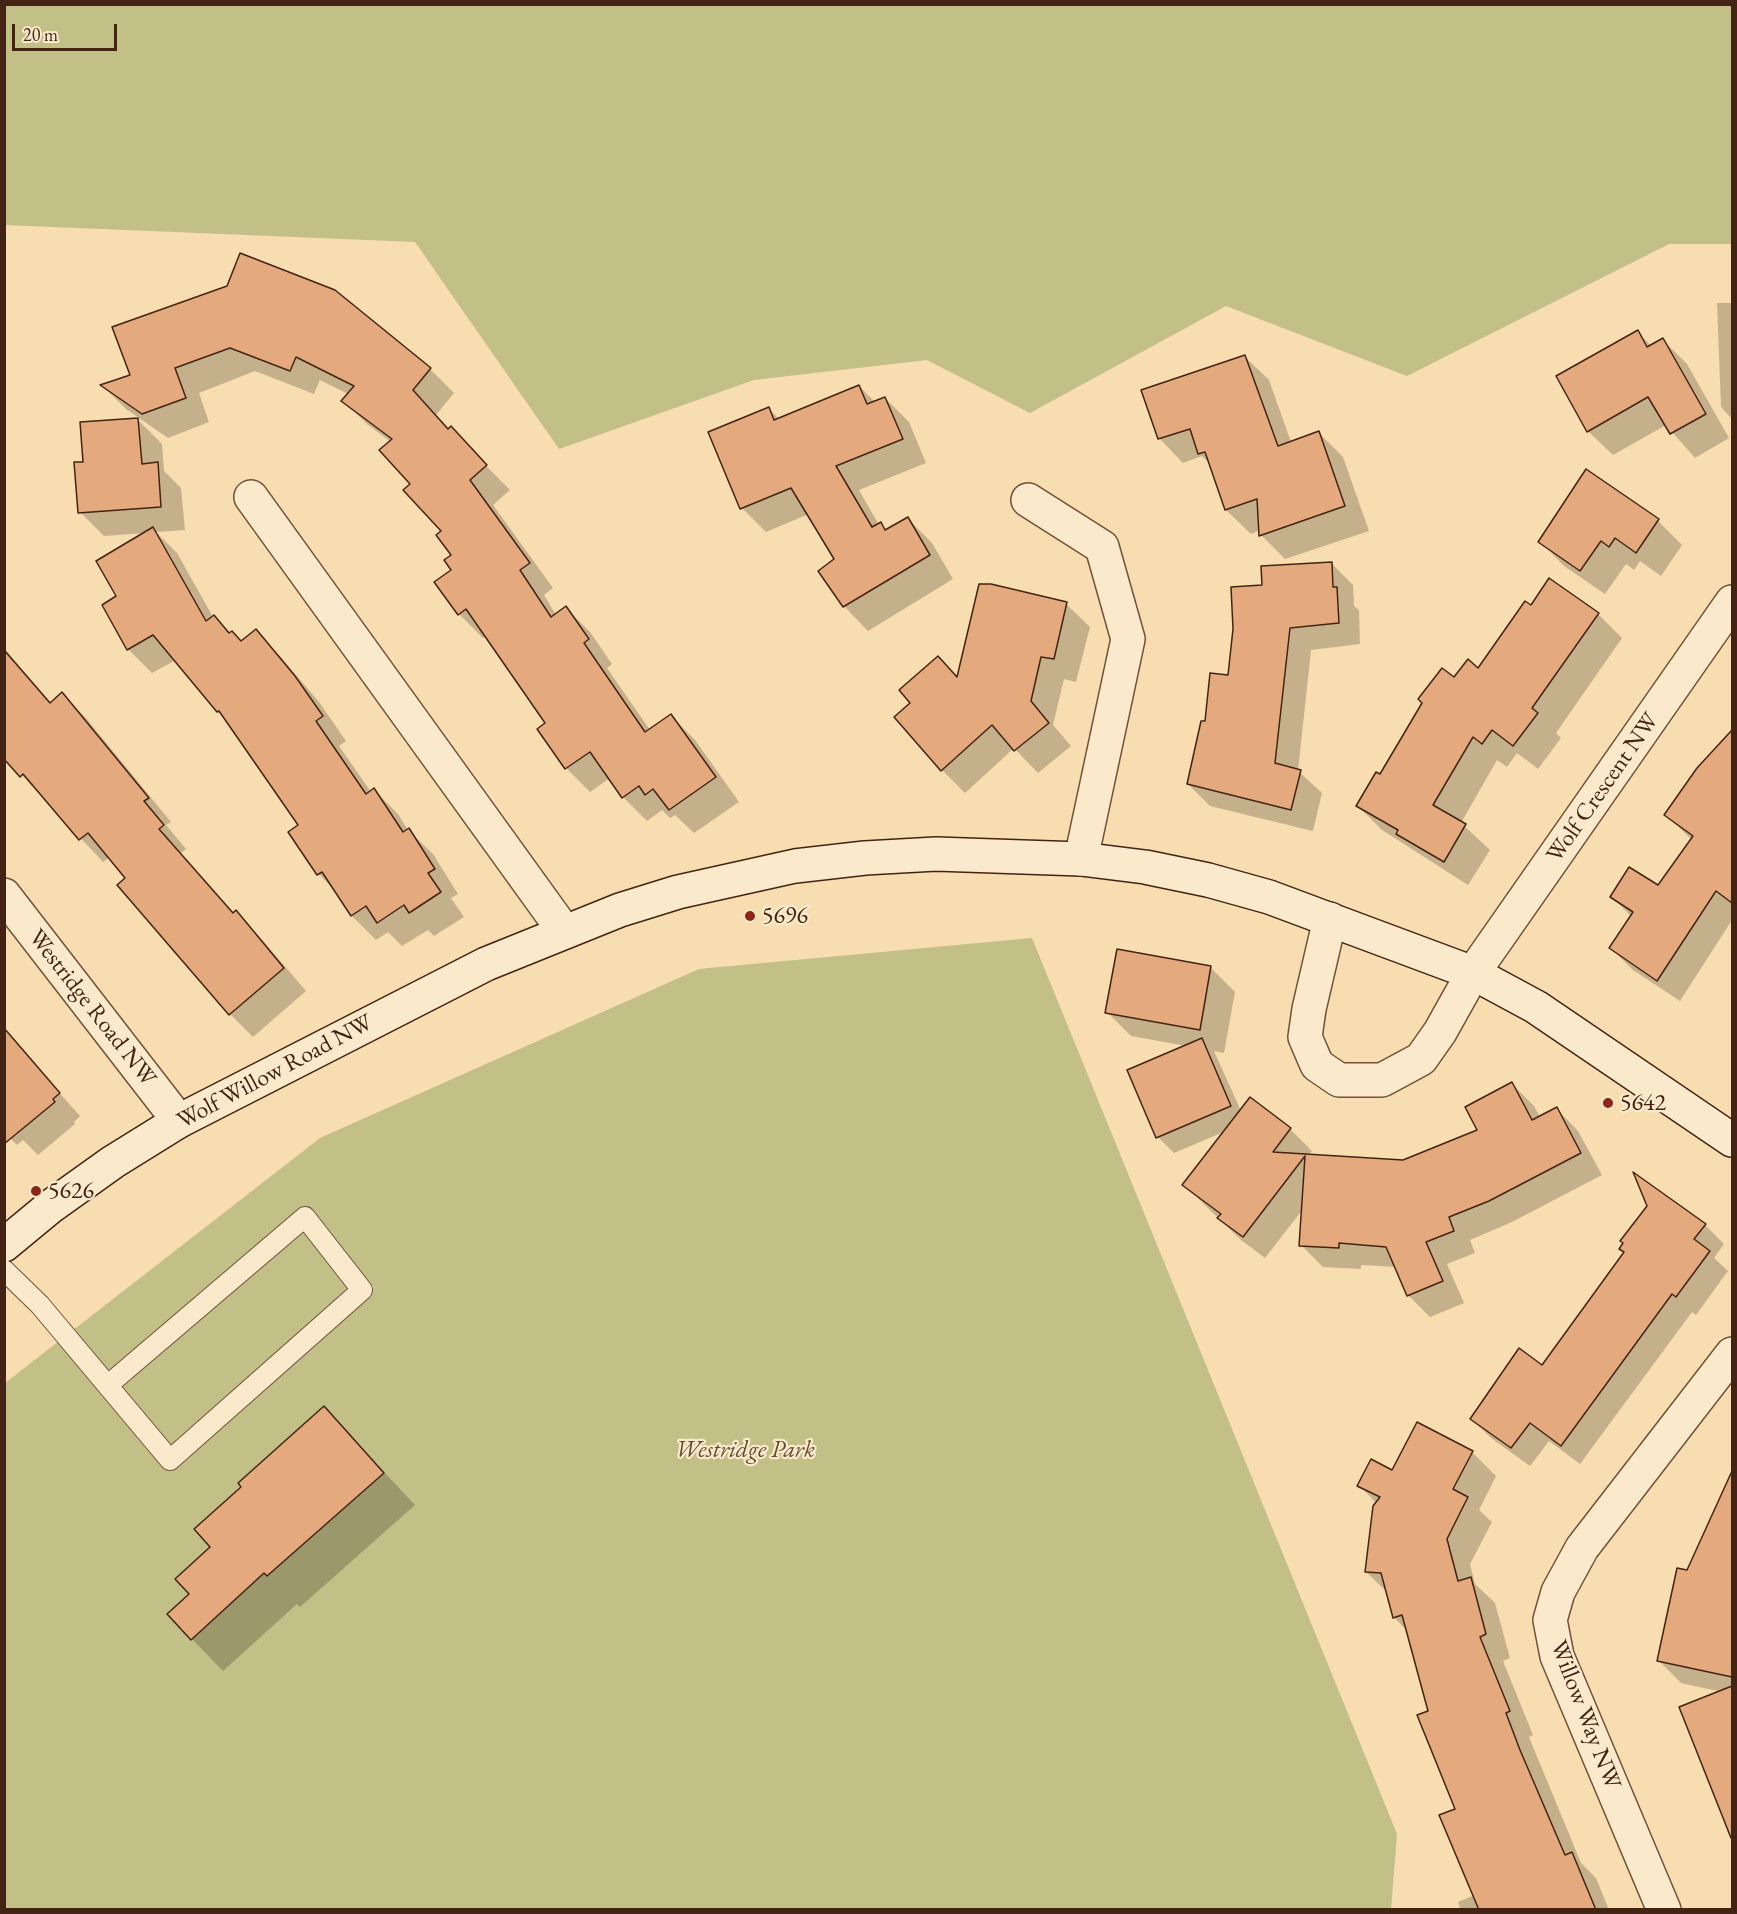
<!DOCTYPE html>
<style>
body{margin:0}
#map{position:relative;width:1737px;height:1914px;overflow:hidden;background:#f7ddaf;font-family:"EB Garamond",serif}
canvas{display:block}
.frame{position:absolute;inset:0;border:6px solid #432414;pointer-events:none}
.scale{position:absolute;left:12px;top:24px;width:105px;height:27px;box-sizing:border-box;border:3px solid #432414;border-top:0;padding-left:8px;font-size:18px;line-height:21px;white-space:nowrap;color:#432414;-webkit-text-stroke:4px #fae9cb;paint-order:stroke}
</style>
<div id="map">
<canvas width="1737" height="1914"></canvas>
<div class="frame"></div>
<div class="scale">20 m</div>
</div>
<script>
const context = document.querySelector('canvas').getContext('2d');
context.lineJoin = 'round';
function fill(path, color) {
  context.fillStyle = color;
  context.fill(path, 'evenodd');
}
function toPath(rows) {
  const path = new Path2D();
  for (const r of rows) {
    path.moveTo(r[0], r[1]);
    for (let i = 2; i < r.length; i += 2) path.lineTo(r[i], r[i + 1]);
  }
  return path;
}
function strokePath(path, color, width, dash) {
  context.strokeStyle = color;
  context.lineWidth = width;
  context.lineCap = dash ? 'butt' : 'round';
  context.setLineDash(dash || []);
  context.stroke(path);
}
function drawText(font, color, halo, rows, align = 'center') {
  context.font = font + ' "EB Garamond",serif';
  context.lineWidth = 4.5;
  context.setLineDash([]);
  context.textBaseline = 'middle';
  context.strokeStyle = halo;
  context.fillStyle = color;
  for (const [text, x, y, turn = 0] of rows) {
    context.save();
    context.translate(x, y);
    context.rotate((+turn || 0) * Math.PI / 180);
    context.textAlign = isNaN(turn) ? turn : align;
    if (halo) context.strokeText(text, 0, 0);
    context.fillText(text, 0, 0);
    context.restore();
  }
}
const green = toPath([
 [5,4,1732,5,1732,244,1669,244,1407,376,1226,306,1030,413,927,360,754,380,559,449,415,242,5,225],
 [1032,938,1397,1834,1391,1909,5,1910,5,1383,320,1138,699,969]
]);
const shadow = toPath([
 [334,291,430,369,454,393,436,415,510,490,493,505,553,588,544,595,556,615,566,608,590,632,612,664,607,668,650,730,671,716,695,740,739,802,694,833,675,815,670,818,662,810,647,821,623,797,610,778,590,792,566,768,547,723,486,636,483,638,459,614,453,555,444,531,412,484,391,442,367,424,343,400,348,394,320,380,314,394,255,371,199,393,209,422,168,438,126,409,103,386],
 [1717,303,1732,303,1732,419,1721,407],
 [1638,332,1651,346,1663,340,1687,364,1729,438,1695,458,1666,425,1613,455,1588,431],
 [1244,356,1269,380,1291,442,1319,433,1343,457,1369,531,1285,559,1261,535,1260,530,1251,534,1226,510,1211,465,1202,456,1183,463,1159,438],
 [859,386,875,402,885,398,909,422,926,463,859,490,879,525,887,531,908,519,932,543,953,579,868,631,844,606,836,559,809,514,766,532,742,508,768,408,779,419],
 [138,420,162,444,164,471,181,488,185,530,156,532,177,553,213,617,242,643,255,632,280,656,319,702,346,741,339,746,371,792,374,790,398,814,408,830,433,854,458,894,451,898,464,917,434,936,428,930,402,946,388,932,376,940,352,916,337,893,319,874,290,832,300,825,229,722,176,660,152,673,128,649,118,597,146,533,104,536,80,512,85,463],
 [1587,471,1658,521,1682,545,1661,576,1640,561,1634,570,1626,564,1605,594,1564,566,1540,541],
 [1331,563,1353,585,1354,606,1359,610,1360,644,1311,650,1298,771,1322,793,1313,831,1210,806,1188,784,1206,723,1229,677,1264,586],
 [980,583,1066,604,1090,627,1076,682,1064,679,1053,725,1071,746,1038,773,1014,748,965,793,942,770,912,703,938,658,959,678],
 [1531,607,1598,614,1622,638,1556,733,1561,738,1538,769,1517,753,1507,767,1497,760,1461,823,1490,850,1468,885,1382,830,1358,806,1454,679,1479,670],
 [4,648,51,703,62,694,85,717,171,822,166,825,186,849,181,853,234,913,258,935,306,991,253,1037,230,1014,110,857,103,862,4,756],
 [1732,732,1732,920,1680,1001,1633,970,1611,948,1632,917,1611,896,1659,887,1692,840,1666,815,1698,769],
 [1211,968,1235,992,1224,1053,1214,1051,1241,1111,1290,1129,1312,1151,1308,1155,1404,1161,1479,1131,1512,1084,1534,1106,1540,1117,1556,1108,1578,1131,1602,1175,1512,1222,1470,1240,1475,1253,1447,1264,1464,1303,1430,1317,1408,1295,1396,1267,1361,1265,1361,1269,1323,1267,1301,1245,1303,1209,1265,1258,1241,1240,1184,1185,1226,1131,1174,1153,1158,1137,1186,1046,1131,1036,1107,1012],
 [8,1035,80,1116,74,1122,75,1124,38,1155,23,1140,17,1145,4,1132],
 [1705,1225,1724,1244,1714,1258,1728,1271,1696,1315,1692,1312,1580,1464,1549,1441,1530,1466,1491,1438,1472,1419,1542,1367],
 [324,1408,415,1505,300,1607,297,1604,223,1671,192,1639,212,1547,243,1487],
 [1472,1452,1496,1476,1479,1510,1492,1522,1470,1564,1475,1584,1495,1603,1510,1658,1503,1661,1533,1735,1529,1737,1581,1863,1596,1878,1609,1910,1461,1910,1458,1902,1475,1895,1457,1809,1408,1632,1394,1617,1388,1593,1366,1572,1377,1504,1359,1485,1393,1472],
 [1720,1501,1732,1506,1732,1836,1727,1824,1722,1692,1681,1683,1659,1661,1688,1572]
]);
const building = toPath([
 [240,253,335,290,431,368,413,390,448,429,451,426,487,465,470,480,530,563,520,570,551,617,566,606,589,639,584,643,645,732,671,714,716,777,669,810,653,789,645,795,639,786,622,798,590,752,565,769,537,729,545,723,466,609,458,615,434,582,451,570,444,560,451,555,436,535,441,531,403,490,410,484,379,450,392,439,341,401,354,386,296,357,290,371,230,348,175,368,186,398,142,414,100,385,130,375,112,327,227,286,240,253],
 [1638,330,1647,347,1663,338,1706,414,1670,434,1648,397,1587,432,1556,376,1638,330],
 [1245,355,1278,446,1319,431,1345,506,1259,536,1257,499,1225,510,1205,452,1198,454,1190,429,1158,439,1141,390,1245,355],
 [859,385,867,404,885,397,903,439,836,466,872,527,881,522,885,530,908,517,930,555,843,607,818,571,834,559,791,488,740,509,708,432,769,407,774,420,859,385],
 [138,418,142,464,158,462,161,507,78,513,74,462,83,462,80,422,138,418],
 [1586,469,1659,519,1636,553,1615,538,1609,547,1601,541,1580,571,1538,542,1586,469],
 [153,527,206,621,214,615,229,633,232,631,241,641,256,629,295,676,323,716,316,721,366,794,374,788,403,832,409,828,435,869,428,873,441,892,409,913,404,905,377,923,366,906,351,916,322,872,317,875,288,832,298,825,219,711,217,712,153,635,127,650,102,605,116,596,96,561,153,527],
 [1332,562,1333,587,1337,587,1339,623,1290,628,1275,763,1301,770,1291,810,1187,784,1201,721,1205,721,1210,673,1228,675,1233,629,1231,587,1262,585,1261,566,1332,562],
 [1549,578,1599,613,1532,708,1538,713,1513,746,1492,730,1482,744,1473,737,1433,805,1466,824,1444,862,1396,834,1398,830,1356,806,1376,772,1380,774,1422,703,1418,699,1442,668,1454,677,1468,659,1478,668,1525,601,1531,605,1549,578],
 [979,584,991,584,1067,602,1054,659,1041,657,1031,701,1049,723,1014,751,992,725,941,771,894,717,910,703,899,690,938,656,957,677,979,584],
 [4,650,50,703,62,692,149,798,144,801,164,825,159,829,233,913,236,910,284,968,229,1015,117,885,125,878,88,833,79,840,23,774,20,777,4,759,4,650],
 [1732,730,1732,903,1716,891,1657,981,1609,948,1633,912,1610,897,1629,867,1658,885,1693,836,1664,815,1697,768,1732,730],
 [1117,949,1211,966,1200,1030,1105,1013,1117,949],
 [4,1028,60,1093,53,1099,55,1102,4,1144,4,1028],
 [1202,1038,1231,1106,1156,1138,1127,1070,1202,1038],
 [1512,1082,1532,1120,1557,1107,1581,1153,1489,1201,1449,1217,1454,1231,1426,1242,1443,1281,1407,1296,1386,1247,1339,1243,1339,1248,1299,1246,1305,1156,1243,1237,1217,1218,1221,1214,1182,1185,1250,1097,1291,1128,1273,1152,1403,1160,1477,1130,1465,1107,1512,1082],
 [1633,1172,1706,1224,1694,1239,1710,1251,1676,1297,1672,1294,1561,1446,1530,1423,1511,1448,1470,1419,1519,1348,1542,1365,1624,1252,1619,1249,1623,1243,1620,1241,1647,1206,1633,1172],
 [324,1406,384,1473,267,1576,264,1573,191,1640,167,1614,189,1594,175,1579,210,1547,194,1529,241,1487,238,1483,324,1406],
 [1417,1422,1473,1451,1453,1489,1468,1497,1447,1539,1458,1581,1471,1577,1486,1634,1480,1637,1510,1711,1506,1713,1520,1750,1565,1855,1572,1852,1596,1910,1479,1910,1439,1815,1455,1809,1417,1715,1428,1711,1402,1615,1393,1618,1381,1573,1365,1572,1373,1506,1380,1497,1357,1486,1371,1459,1392,1470,1417,1422],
 [1732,1471,1732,1677,1657,1661,1677,1568,1687,1570,1732,1471],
 [1732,1686,1732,1838,1731,1838,1679,1707,1732,1686]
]);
const lane = toPath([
 [4,1270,40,1305,170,1460,362,1290,305,1217,108,1385]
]);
const street = toPath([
 [251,497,564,931],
 [1028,500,1102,547,1128,639,1081,859],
 [4,895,179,1121],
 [1330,919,1309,1009,1305,1037,1317,1065,1339,1080,1382,1080,1421,1059,1440,1032,1473,973,1732,602],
 [1664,1910,1557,1656,1550,1620,1558,1592,1582,1548,1732,1354]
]);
const secondary = toPath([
 [4,1245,50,1207,113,1162,179,1121,486,964,620,910,678,892,795,866,865,858,936,854,1081,859,1145,867,1208,880,1269,897,1473,973,1536,1007,1732,1140]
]);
const markers = [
 [750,916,6,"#8f2418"],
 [1608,1103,6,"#8f2418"],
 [36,1191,6,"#8f2418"]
];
const streetNames = [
 ["Wolf Crescent NW",1603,788,-55],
 ["Westridge Road NW",92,1008,52],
 ["Wolf Willow Road NW",275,1072,-28],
 ["Willow Way NW",1585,1715,69]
];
const poiNames = [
 ["5696",762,916],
 ["5642",1620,1103],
 ["5626",48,1191]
];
const parkNames = [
 ["Westridge Park",745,1450]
];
fill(green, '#c2bf87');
fill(shadow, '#0003');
fill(building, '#e4a97d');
strokePath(building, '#432414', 1.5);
strokePath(lane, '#70523b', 22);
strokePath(street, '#70523b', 36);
strokePath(secondary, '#432414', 36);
strokePath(lane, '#fae9cb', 20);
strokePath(street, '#fae9cb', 33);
strokePath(secondary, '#fae9cb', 33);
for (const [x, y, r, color] of markers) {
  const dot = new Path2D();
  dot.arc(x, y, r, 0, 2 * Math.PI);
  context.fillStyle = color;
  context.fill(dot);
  strokePath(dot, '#fae9cb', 2);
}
drawText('24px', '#432414', '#fae9cb', streetNames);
drawText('24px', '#432414', '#fae9cb', poiNames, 'left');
drawText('italic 24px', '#634b31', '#fae9cb', parkNames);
</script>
